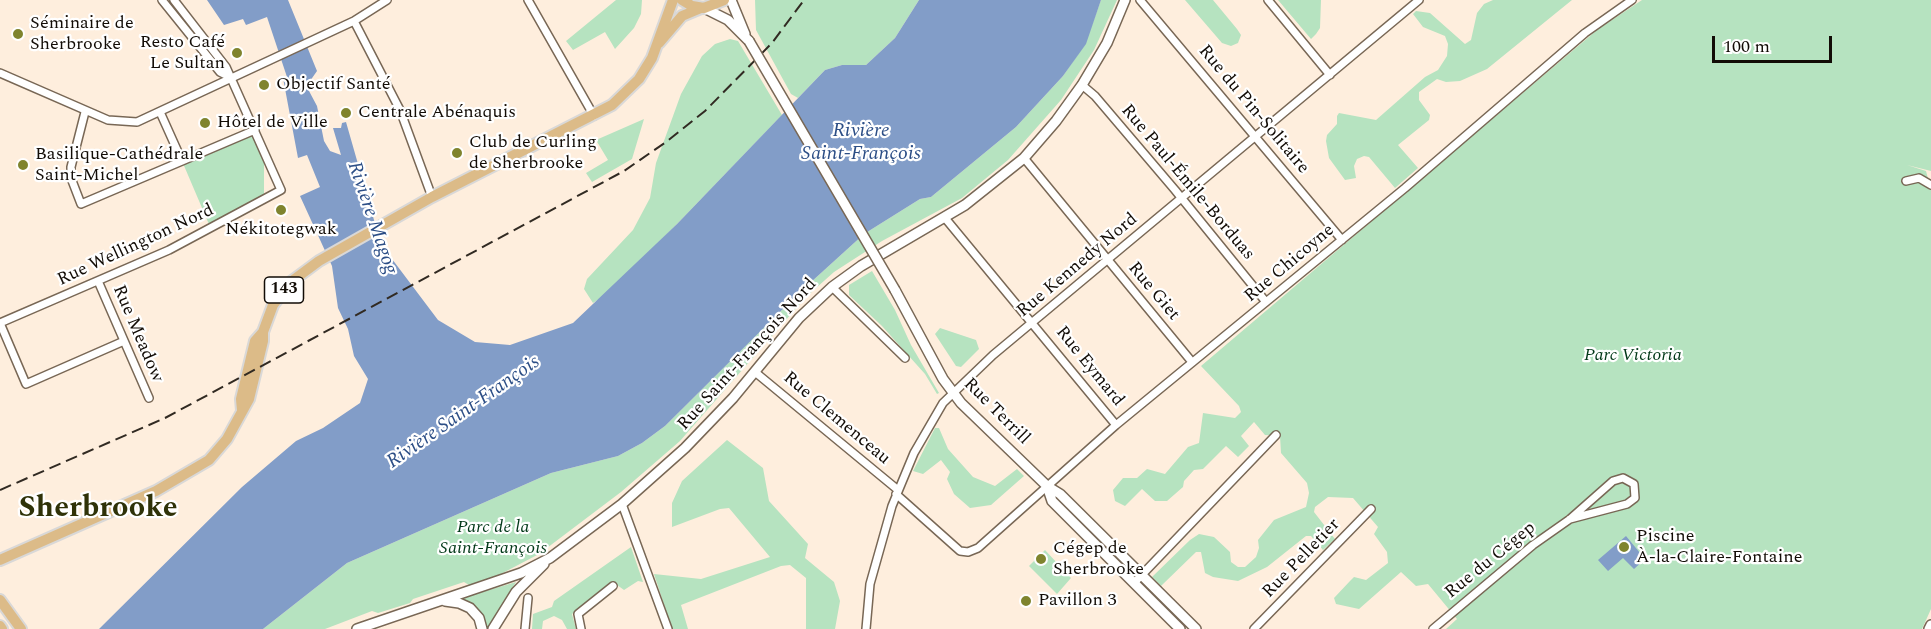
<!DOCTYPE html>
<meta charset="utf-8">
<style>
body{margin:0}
#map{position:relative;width:1931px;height:629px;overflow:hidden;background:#feeedd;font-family:Spectral,serif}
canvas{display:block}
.scale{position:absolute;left:1712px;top:36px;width:120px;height:27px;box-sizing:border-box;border:3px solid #120c06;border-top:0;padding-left:8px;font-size:18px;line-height:21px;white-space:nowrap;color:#120c06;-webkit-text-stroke:4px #fff;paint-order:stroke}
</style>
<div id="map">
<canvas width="1931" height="629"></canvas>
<div class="scale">100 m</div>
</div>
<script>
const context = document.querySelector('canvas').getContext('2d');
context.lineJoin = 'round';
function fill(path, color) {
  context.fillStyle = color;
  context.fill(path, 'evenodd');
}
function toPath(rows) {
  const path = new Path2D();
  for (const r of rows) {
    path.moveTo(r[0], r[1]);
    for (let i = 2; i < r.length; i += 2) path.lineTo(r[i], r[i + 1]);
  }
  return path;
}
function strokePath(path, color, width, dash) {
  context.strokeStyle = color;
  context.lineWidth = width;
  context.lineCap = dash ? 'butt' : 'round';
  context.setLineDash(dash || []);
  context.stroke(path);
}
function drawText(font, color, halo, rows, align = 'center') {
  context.font = font + ' Spectral,serif';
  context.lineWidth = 4.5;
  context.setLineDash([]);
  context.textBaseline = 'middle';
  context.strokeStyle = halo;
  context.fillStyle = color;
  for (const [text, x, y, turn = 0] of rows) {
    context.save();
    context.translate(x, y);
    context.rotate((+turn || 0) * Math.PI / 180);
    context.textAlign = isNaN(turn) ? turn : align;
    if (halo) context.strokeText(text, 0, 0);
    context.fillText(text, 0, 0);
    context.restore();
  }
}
const green = toPath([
 [616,0,642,0,641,14,634,28,615,49,605,32,573,50,566,41],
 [755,0,919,0,895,38,866,65,842,65,825,70,798,98,791,94,756,30],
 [1101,0,1117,0,1094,50,1061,100,1008,160,962,198,882,241,834,272,806,297,680,441,621,492,539,554,497,576,469,585,464,582,413,599,410,603,378,613,372,611,325,629,263,629,347,563,551,473,618,456,642,443,665,426,799,293,864,234,920,199,931,197,1016,127,1063,76,1085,44],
 [1185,0,1213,0,1237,29,1241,35,1238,43,1231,46,1222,43],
 [1278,0,1321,0,1320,28,1316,34,1311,39],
 [1493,0,1572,0,1487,69,1460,81,1446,82,1437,79,1419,92,1419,100,1430,115,1429,120,1398,145,1418,168,1395,188,1369,157,1364,156,1357,159,1354,166,1356,178,1345,180,1329,158,1326,141,1327,135,1337,124,1337,116,1339,113,1376,120,1425,77,1438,70,1447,56,1448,44,1445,36,1423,27,1413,14,1416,11,1430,13,1465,44,1471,40,1477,13,1484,4],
 [1642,0,1931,0,1931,171,1907,165,1926,171,1931,190,1931,609,1922,629,1446,629,1457,619,1428,584,1416,586,1401,572,1359,609,1336,604,1334,598,1350,581,1354,577,1366,580,1388,563,1387,552,1374,534,1378,527,1353,498,1328,497,1315,507,1314,512,1335,539,1323,550,1311,536,1306,536,1267,567,1238,581,1213,577,1205,573,1201,552,1196,552,1161,586,1152,577,1190,540,1199,534,1214,537,1230,552,1231,562,1238,567,1245,567,1256,557,1259,548,1258,540,1274,520,1306,507,1309,493,1307,483,1281,453,1280,436,1265,435,1254,422,1241,436,1249,446,1238,457,1226,446,1203,469,1194,470,1184,481,1183,487,1167,501,1155,501,1142,489,1125,506,1115,501,1113,490,1123,478,1137,478,1147,469,1165,474,1188,447,1199,443,1203,413,1235,418,1241,412,1239,406,1201,366,1597,30],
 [730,39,738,41,782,115,677,224,605,295,593,303,584,289,587,279,633,230,650,198,656,163,681,94,702,56,715,44],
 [644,119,632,159,592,182,586,173,608,160,596,140],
 [255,130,264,149,264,199,211,229,182,161],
 [872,271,895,310,911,345,939,393,937,394,925,374,882,326,849,295,849,285],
 [940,328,976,340,979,349,961,367,956,366,935,334],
 [935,428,939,428,948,449,973,477,995,486,1017,469,1024,476,991,505,970,508,954,494,947,479,950,472,941,460,923,474,913,471],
 [727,440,763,468,769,501,808,544,805,558,834,582,840,601,835,629,806,629,806,578,790,565,781,566,681,605,688,629,672,629,654,574,701,579,770,557,729,508,720,509,672,527,672,503,682,481],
 [631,547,643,582,638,581,624,590,613,582,572,614,576,629,567,629,562,620,554,616,543,621,542,629,532,629,533,614,552,607,554,601],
 [1045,550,1071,578,1057,594,1029,566],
 [516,582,487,629,476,608,459,599]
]);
const water = toPath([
 [207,0,288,0,317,71,310,81,309,91,317,106,324,141,330,151,341,155,333,128,341,128,342,123,346,122,376,227,389,255,438,320,475,342,510,345,573,323,677,224,825,70,842,65,866,65,895,38,919,0,1101,0,1086,44,1063,76,1016,127,931,197,920,199,864,234,799,293,665,426,642,443,618,456,551,473,347,563,263,629,99,629,242,487,296,441,323,428,360,403,368,379,354,356,348,329,338,308,332,266,300,196,320,187,307,155,298,158,283,78,287,77,267,17,246,25,243,19,224,25],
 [1626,536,1645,559,1634,569,1623,558,1608,571,1598,560]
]);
const street = toPath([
 [162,0,220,72,232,78],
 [528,0,594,116],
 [1140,0,1342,240],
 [1268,0,1330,75],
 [354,21,400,110,432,197],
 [0,73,108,120,137,122,354,21,387,0],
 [1082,85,1095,96,1175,190,1266,302],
 [85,112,71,167,71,178,81,204,255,130],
 [160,112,182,161],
 [1024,158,1192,362],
 [1906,181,1919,178,1931,185],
 [945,218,1116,425],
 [98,281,149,398],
 [832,287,905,358],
 [0,323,169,250,281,190,226,67,174,0],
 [0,323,26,384,124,341],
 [755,372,898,490],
 [896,494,960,551,968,552,978,548,1116,425,1405,188,1585,33,1632,0],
 [622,504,668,629],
 [1134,583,1276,435],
 [525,629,528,598],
 [581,629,578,614,613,586],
 [866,629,870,584,892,506,914,453,943,403,993,355,1419,0],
 [1254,629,1371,509],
 [1433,629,1533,545,1570,519,1613,481,1623,478,1634,484,1635,498,1627,504,1570,519]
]);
const secondary = toPath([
 [731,0,745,34],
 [704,8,728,20,749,41],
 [895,290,943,379,961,403,1047,486,1060,494,1196,629],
 [1047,486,1052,501,1180,629],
 [445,601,459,603,470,608,479,618,482,629],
 [357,629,521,573,550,558,622,504,685,448,733,398,799,318,832,287,861,266,965,205,1024,158,1056,121,1082,85,1107,43,1125,0],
 [493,629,516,592,544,564],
 [1929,629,1931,625]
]);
const primary = toPath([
 [682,0,692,6,704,8,724,0],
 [659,43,682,16,701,8],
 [242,410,241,399,255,341,263,332,273,305,292,281,319,261,432,197,612,105,639,79,652,58,673,0],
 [0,560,156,491,209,460,227,439,249,399,263,341,263,332],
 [0,600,21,629],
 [0,626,2,629]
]);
const rail = toPath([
 [0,490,165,418,624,171,666,142,705,111,772,43,804,0]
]);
const secondaryBridge = toPath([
 [749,41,895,290]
]);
const markers = [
 [18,34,6,"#7f842e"],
 [237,53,6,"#7f842e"],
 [264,85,6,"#7f842e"],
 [346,113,6,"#7f842e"],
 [205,123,6,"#7f842e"],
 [457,153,6,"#7f842e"],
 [23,165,6,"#7f842e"],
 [281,210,6,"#7f842e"],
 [1624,547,6,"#7f842e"],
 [1041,559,6,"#7f842e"],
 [1026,601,6,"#7f842e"]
];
const shields = [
 [284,290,39]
];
const shieldNames = [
 ["143",284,290]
];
const poiNames = [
 ["Séminaire de",30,24],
 ["Sherbrooke",30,45],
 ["Resto Café",225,43,"right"],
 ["Le Sultan",225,64,"right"],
 ["Objectif Santé",276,85],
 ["Centrale Abénaquis",358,113],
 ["Hôtel de Ville",217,123],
 ["Club de Curling",469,143],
 ["de Sherbrooke",469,164],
 ["Basilique-Cathédrale",35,155],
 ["Saint-Michel",35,176],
 ["Nékitotegwak",281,230,"center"],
 ["Piscine",1636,537],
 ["À-la-Claire-Fontaine",1636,558],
 ["Cégep de",1053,549],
 ["Sherbrooke",1053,570],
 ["Pavillon 3",1038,601]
];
const streetNames = [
 ["Rue du Pin-Solitaire",1253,110,50],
 ["Rue Paul-Émile-Borduas",1187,183,50],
 ["Rue Wellington Nord",136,246,-25],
 ["Rue Chicoyne",1290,264,-40],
 ["Rue Kennedy Nord",1078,266,-40],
 ["Rue Giet",1153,292,50],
 ["Rue Meadow",137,334,67],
 ["Rue Saint-François Nord",748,355,-48],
 ["Rue Eymard",1089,367,51],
 ["Rue Terrill",996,412,45],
 ["Rue Clemenceau",836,419,40],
 ["Rue Pelletier",1302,559,-46],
 ["Rue du Cégep",1491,561,-39]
];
const parkNames = [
 ["Parc Victoria",1633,356],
 ["Parc de la",493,528],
 ["Saint-François",493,549]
];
const waterNames = [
 ["Rivière",861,132],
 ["Saint-François",861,155],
 ["Rivière Magog",371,218,71],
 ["Rivière Saint-François",464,413,-35]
];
const townNames = [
 ["Sherbrooke",98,510]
];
fill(green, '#b6e3c0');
fill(water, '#829dc8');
strokePath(street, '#786755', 10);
strokePath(secondary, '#786755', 12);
strokePath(primary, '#d9d8d7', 14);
strokePath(street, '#fff', 7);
strokePath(secondary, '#fff', 9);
strokePath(primary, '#dcbb88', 10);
strokePath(rail, '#312a22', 2, [12, 6]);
strokePath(secondaryBridge, '#786755', 12, []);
strokePath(secondaryBridge, '#fff', 9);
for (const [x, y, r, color] of markers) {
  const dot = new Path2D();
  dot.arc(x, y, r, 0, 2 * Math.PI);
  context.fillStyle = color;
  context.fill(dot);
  strokePath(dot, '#fff', 2);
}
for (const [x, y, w] of shields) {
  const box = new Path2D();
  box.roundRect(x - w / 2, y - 13, w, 26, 4.5);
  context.fillStyle = '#fff';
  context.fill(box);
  strokePath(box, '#120c06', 1.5);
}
drawText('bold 16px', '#120c06', null, shieldNames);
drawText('18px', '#120c06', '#fff', poiNames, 'left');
drawText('18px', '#120c06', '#fff', streetNames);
drawText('italic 18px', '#003817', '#fff', parkNames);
drawText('italic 20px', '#2c4e86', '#fff', waterNames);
drawText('bold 30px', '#2f3208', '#fff', townNames);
</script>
